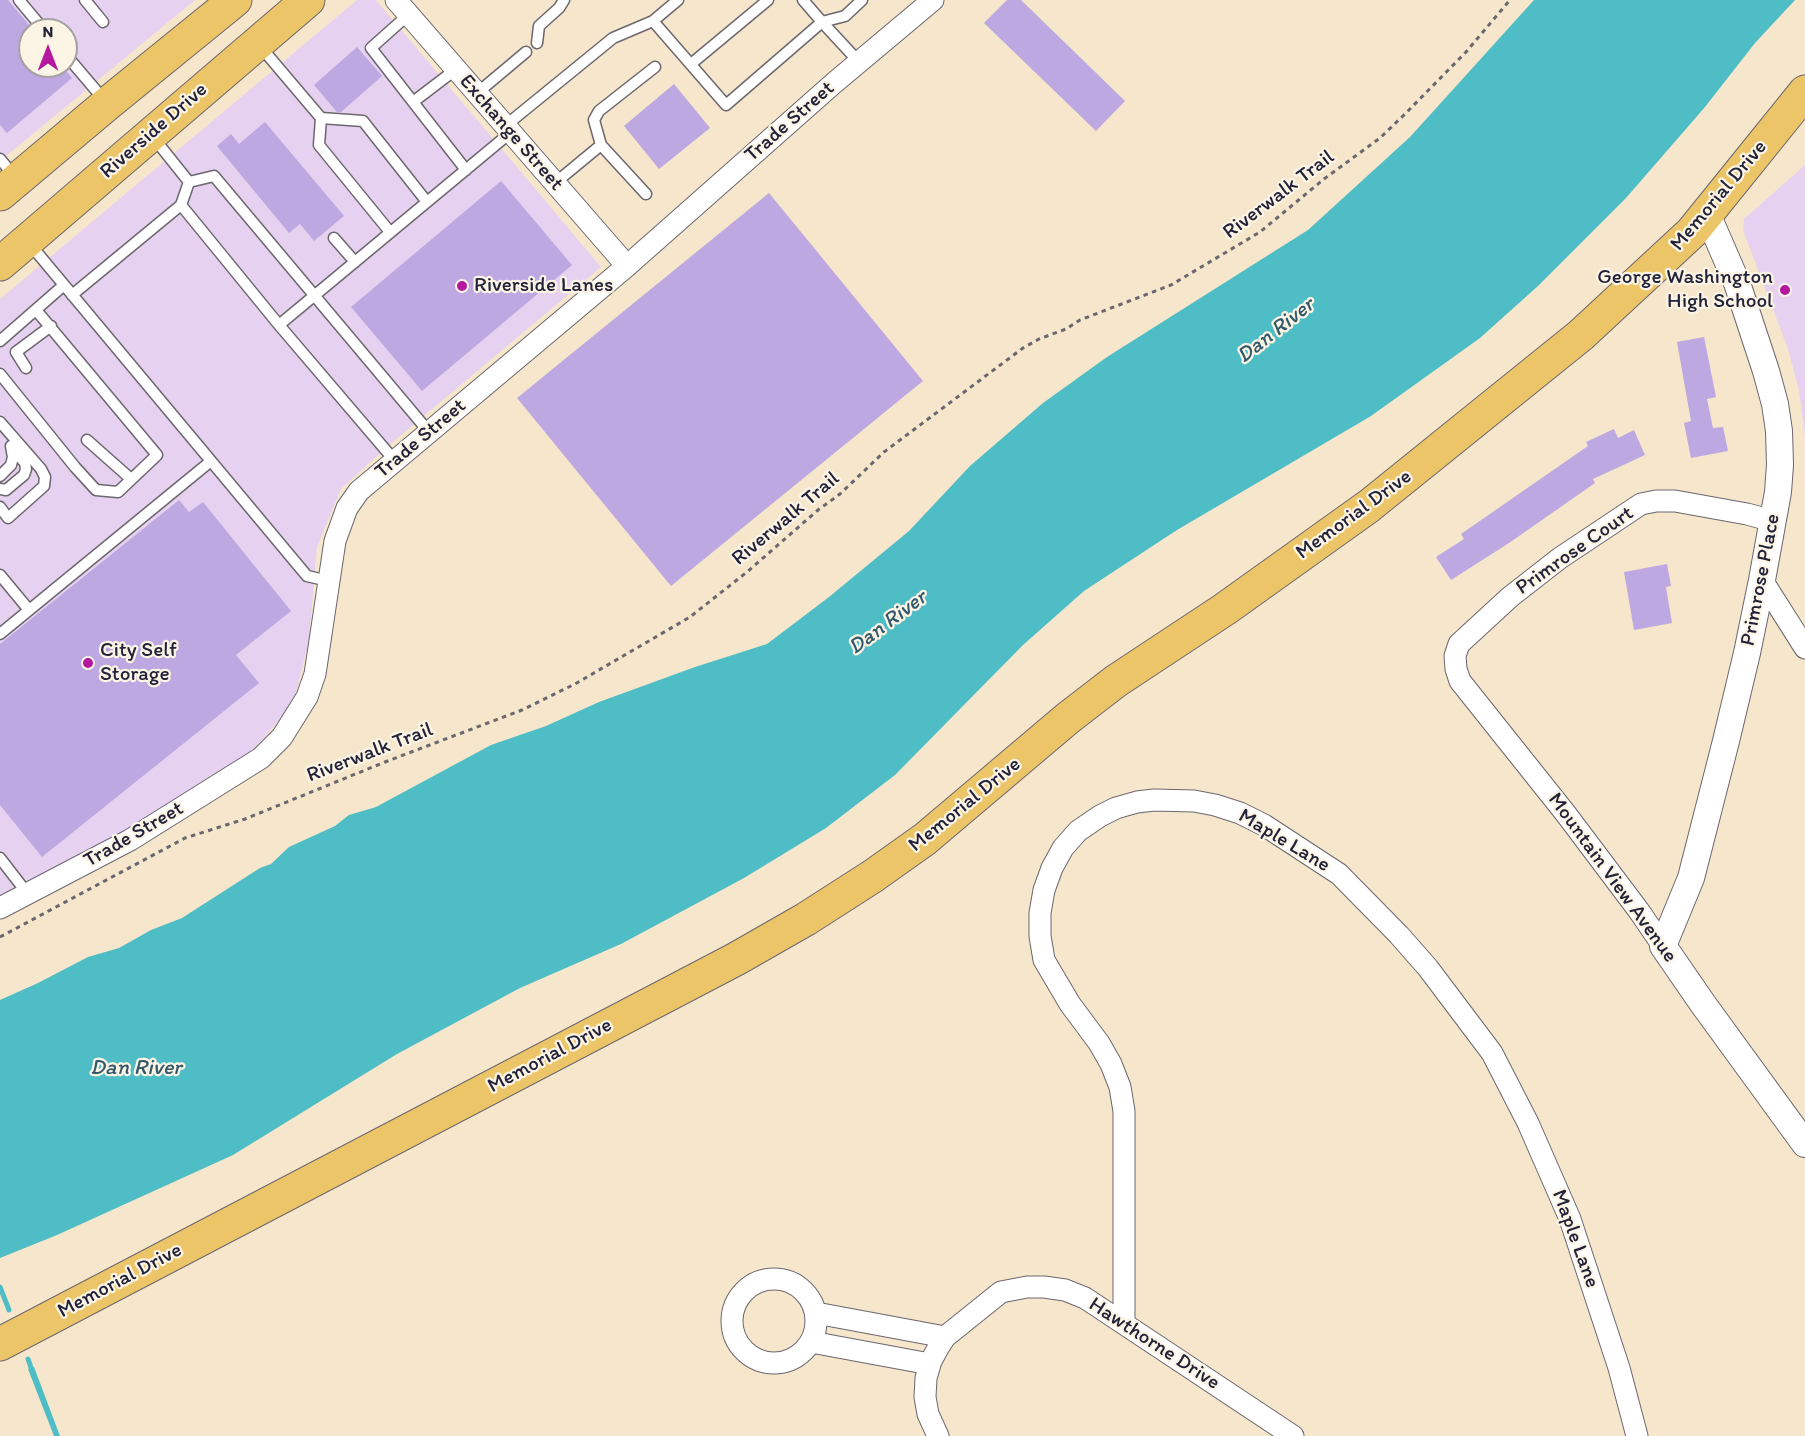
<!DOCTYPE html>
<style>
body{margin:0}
#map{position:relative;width:1805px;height:1436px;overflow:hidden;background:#f5e6cc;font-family:Itim,sans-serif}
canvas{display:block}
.north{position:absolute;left:18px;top:18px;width:60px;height:60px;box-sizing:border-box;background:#fcf5e5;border:2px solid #a5a1a1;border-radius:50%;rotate:0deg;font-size:16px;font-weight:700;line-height:24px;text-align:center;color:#22223b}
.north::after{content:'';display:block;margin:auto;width:21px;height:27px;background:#b5179e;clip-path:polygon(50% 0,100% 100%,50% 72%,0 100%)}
</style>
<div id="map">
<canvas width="1805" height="1436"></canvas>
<div class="north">N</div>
</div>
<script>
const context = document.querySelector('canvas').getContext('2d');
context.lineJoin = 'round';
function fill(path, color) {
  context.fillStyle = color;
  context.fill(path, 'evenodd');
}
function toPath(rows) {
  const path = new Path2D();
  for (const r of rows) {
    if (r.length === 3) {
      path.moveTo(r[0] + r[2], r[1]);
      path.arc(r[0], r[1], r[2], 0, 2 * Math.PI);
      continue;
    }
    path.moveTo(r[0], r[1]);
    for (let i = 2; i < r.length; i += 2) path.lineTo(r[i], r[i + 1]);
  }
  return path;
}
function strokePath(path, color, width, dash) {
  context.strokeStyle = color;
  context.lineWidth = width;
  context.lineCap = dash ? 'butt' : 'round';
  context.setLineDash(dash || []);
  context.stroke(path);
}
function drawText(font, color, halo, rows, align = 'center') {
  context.font = font + ' Itim,sans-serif';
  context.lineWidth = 4.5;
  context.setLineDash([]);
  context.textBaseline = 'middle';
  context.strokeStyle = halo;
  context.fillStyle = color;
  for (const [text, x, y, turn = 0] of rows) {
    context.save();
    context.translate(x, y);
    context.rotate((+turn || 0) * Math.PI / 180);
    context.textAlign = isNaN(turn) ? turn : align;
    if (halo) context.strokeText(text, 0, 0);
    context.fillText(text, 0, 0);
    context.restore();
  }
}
const built = toPath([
 [0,0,195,0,0,161],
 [30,30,66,30,66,66,30,66],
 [357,0,376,0,601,267,387,447,341,489,317,547,309,641,293,704,253,750,150,818,0,897,0,299],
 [1805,165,1805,436,1799,390,1788,349,1743,230,1744,219]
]);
const water = toPath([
 [1534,0,1795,0,1755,43,1705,107,1626,198,1538,286,1480,338,1371,416,1177,530,1084,591,1023,645,895,775,826,828,744,878,621,944,520,988,397,1054,233,1155,57,1235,0,1258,0,1000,38,983,88,957,119,948,151,930,182,918,260,868,271,864,289,847,335,826,349,815,376,807,491,745,546,726,599,702,695,667,767,644,829,597,909,531,970,466,1043,403,1107,357,1308,230,1410,137],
 [34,1367,60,1436,54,1436,28,1369]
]);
const stream = toPath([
 [0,1287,9,1310],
 [28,1359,33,1373]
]);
const building = toPath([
 [0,0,8,0,30,26,30,66,62,66,72,78,7,133,0,125],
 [1007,0,1021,0,1125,101,1096,131,984,23],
 [357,47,382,76,341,112,337,112,314,85],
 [674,84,710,128,659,169,624,126],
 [265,122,344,216,314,241,300,224,289,233,217,146,231,134,239,144],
 [501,181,572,265,422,391,351,307],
 [769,193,923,381,671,586,517,398],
 [1704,337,1716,397,1707,399,1713,428,1723,427,1728,451,1691,458,1684,423,1691,421,1677,342],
 [1614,429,1618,438,1634,430,1645,455,1593,479,1595,483,1509,543,1451,580,1436,557,1464,539,1461,534,1588,446,1586,442],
 [179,500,189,512,203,502,291,611,236,655,259,683,42,857,0,805,0,644],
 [1667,564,1671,586,1666,587,1672,623,1634,630,1624,572]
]);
const path = toPath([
 [0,937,185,838,245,819,385,762,522,710,575,684,690,617,747,572,818,510,840,494,884,452,1023,348,1039,339,1066,329,1080,320,1171,285,1260,232,1324,179,1380,138,1405,114,1466,52,1510,0]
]);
const service = toPath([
 [19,0,44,30],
 [85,0,103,22],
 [678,0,653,21,726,105,822,22,803,0],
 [408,15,371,48,466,170],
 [537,43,539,26,559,8,564,0],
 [260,46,321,118,363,121,427,202],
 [66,55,105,101],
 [859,62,822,22,845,16,862,0],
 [691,64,768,0],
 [476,94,526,52],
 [413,102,455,70],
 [321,118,319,145,390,232],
 [505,126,613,38,653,21],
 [153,137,189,182],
 [0,159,15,177],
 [189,182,214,176,429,432],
 [555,183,601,145],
 [646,194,601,145,594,120,599,111,655,67],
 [181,205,279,325,395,461],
 [334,238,355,262],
 [29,243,307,576,329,581],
 [72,295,181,205,189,182],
 [279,325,510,133],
 [0,341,64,285],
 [26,368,16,352,51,326],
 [0,374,75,467,96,490,118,492,157,455,36,310],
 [0,422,41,469,45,477,44,486,8,518,0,507],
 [87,440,131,479],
 [0,476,11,465,13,457,11,446],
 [0,489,6,490,24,475,26,469,25,463,12,448],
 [0,575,29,610],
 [0,634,211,461],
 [0,858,27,893]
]);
const minor = toPath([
 [396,0,627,266],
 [1762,580,1805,648],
 [0,908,130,840,261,758,282,737,307,697,315,674,335,541,347,508,359,491,627,266,834,83,933,0],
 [1663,946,1639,911,1566,814,1460,681,1456,669,1455,656,1459,644,1510,597,1560,558,1641,504,1656,501,1675,501,1747,514,1773,521],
 [774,1321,42],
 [816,1313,945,1337],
 [1124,1323,1124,1111,1120,1087,1111,1064,1099,1043,1070,1004,1044,960,1040,936,1040,913,1044,890,1052,868,1063,848,1078,831,1100,816,1116,808,1137,802,1154,800,1194,801,1215,805,1240,813,1264,825,1339,874,1399,935,1428,968,1492,1053,1528,1123,1570,1219,1619,1368,1637,1436],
 [811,1342,930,1364],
 [938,1436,928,1414,925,1397,926,1378,931,1361,938,1348,945,1337,1001,1292,1027,1287,1044,1287,1065,1290,1085,1298,1293,1436]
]);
const tertiary = toPath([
 [1707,214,1737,283,1766,371,1775,404,1779,431,1780,465,1778,492,1762,580,1747,653,1726,741,1691,878,1663,946,1703,1004,1805,1144]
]);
const primary = toPath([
 [0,194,107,104,235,0],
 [0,264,308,0],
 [0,1344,736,959,806,919,873,876,925,839,1068,718,1116,681,1225,609,1369,506,1581,335,1692,232,1805,92]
]);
const markers = [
 [462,286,6,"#b5179e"],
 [1785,290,6,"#b5179e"],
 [88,663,6,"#b5179e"]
];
const streetNames = [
 ["Trade Street",790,122,-41],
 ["Riverside Drive",154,131,-41],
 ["Exchange Street",511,133,49],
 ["Riverwalk Trail",1279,195,-37],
 ["Memorial Drive",1719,196,-50],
 ["Trade Street",421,439,-40],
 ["Memorial Drive",1354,515,-36],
 ["Riverwalk Trail",786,519,-40],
 ["Primrose Court",1575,551,-35],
 ["Primrose Place",1761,580,-79],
 ["Riverwalk Trail",370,753,-21],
 ["Memorial Drive",965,805,-39],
 ["Trade Street",134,835,-30],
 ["Maple Lane",1284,841,31],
 ["Mountain View Avenue",1612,878,54],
 ["Memorial Drive",550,1056,-28],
 ["Maple Lane",1575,1239,70],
 ["Memorial Drive",120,1281,-28],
 ["Hawthorne Drive",1154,1344,33]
];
const poiNames = [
 ["George Washington",1773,278,"right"],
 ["High School",1773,302,"right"],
 ["Riverside Lanes",474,286],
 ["City Self",100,651],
 ["Storage",100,675]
];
const waterNames = [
 ["Dan River",1276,331,-38],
 ["Dan River",888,623,-37],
 ["Dan River",136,1068]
];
fill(built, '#e6d2f0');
fill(water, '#4fbdc5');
strokePath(stream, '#4fbdc5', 5);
fill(building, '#bda8e1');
strokePath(service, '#6c676e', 13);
strokePath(minor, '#6c676e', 23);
strokePath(tertiary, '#6c676e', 28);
strokePath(primary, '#6c676e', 35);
strokePath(path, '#6c676e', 3, [4.5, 4.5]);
strokePath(service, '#fff', 10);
strokePath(minor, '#fff', 21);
strokePath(tertiary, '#fff', 26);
strokePath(primary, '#edc569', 33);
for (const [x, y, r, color] of markers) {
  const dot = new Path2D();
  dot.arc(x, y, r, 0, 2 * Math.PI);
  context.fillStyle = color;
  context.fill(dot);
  strokePath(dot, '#fcf5e5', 2);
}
drawText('21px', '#22223b', '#fcf5e5', streetNames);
drawText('21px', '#22223b', '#fcf5e5', poiNames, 'left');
drawText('italic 22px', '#32586b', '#fcf5e5', waterNames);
</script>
